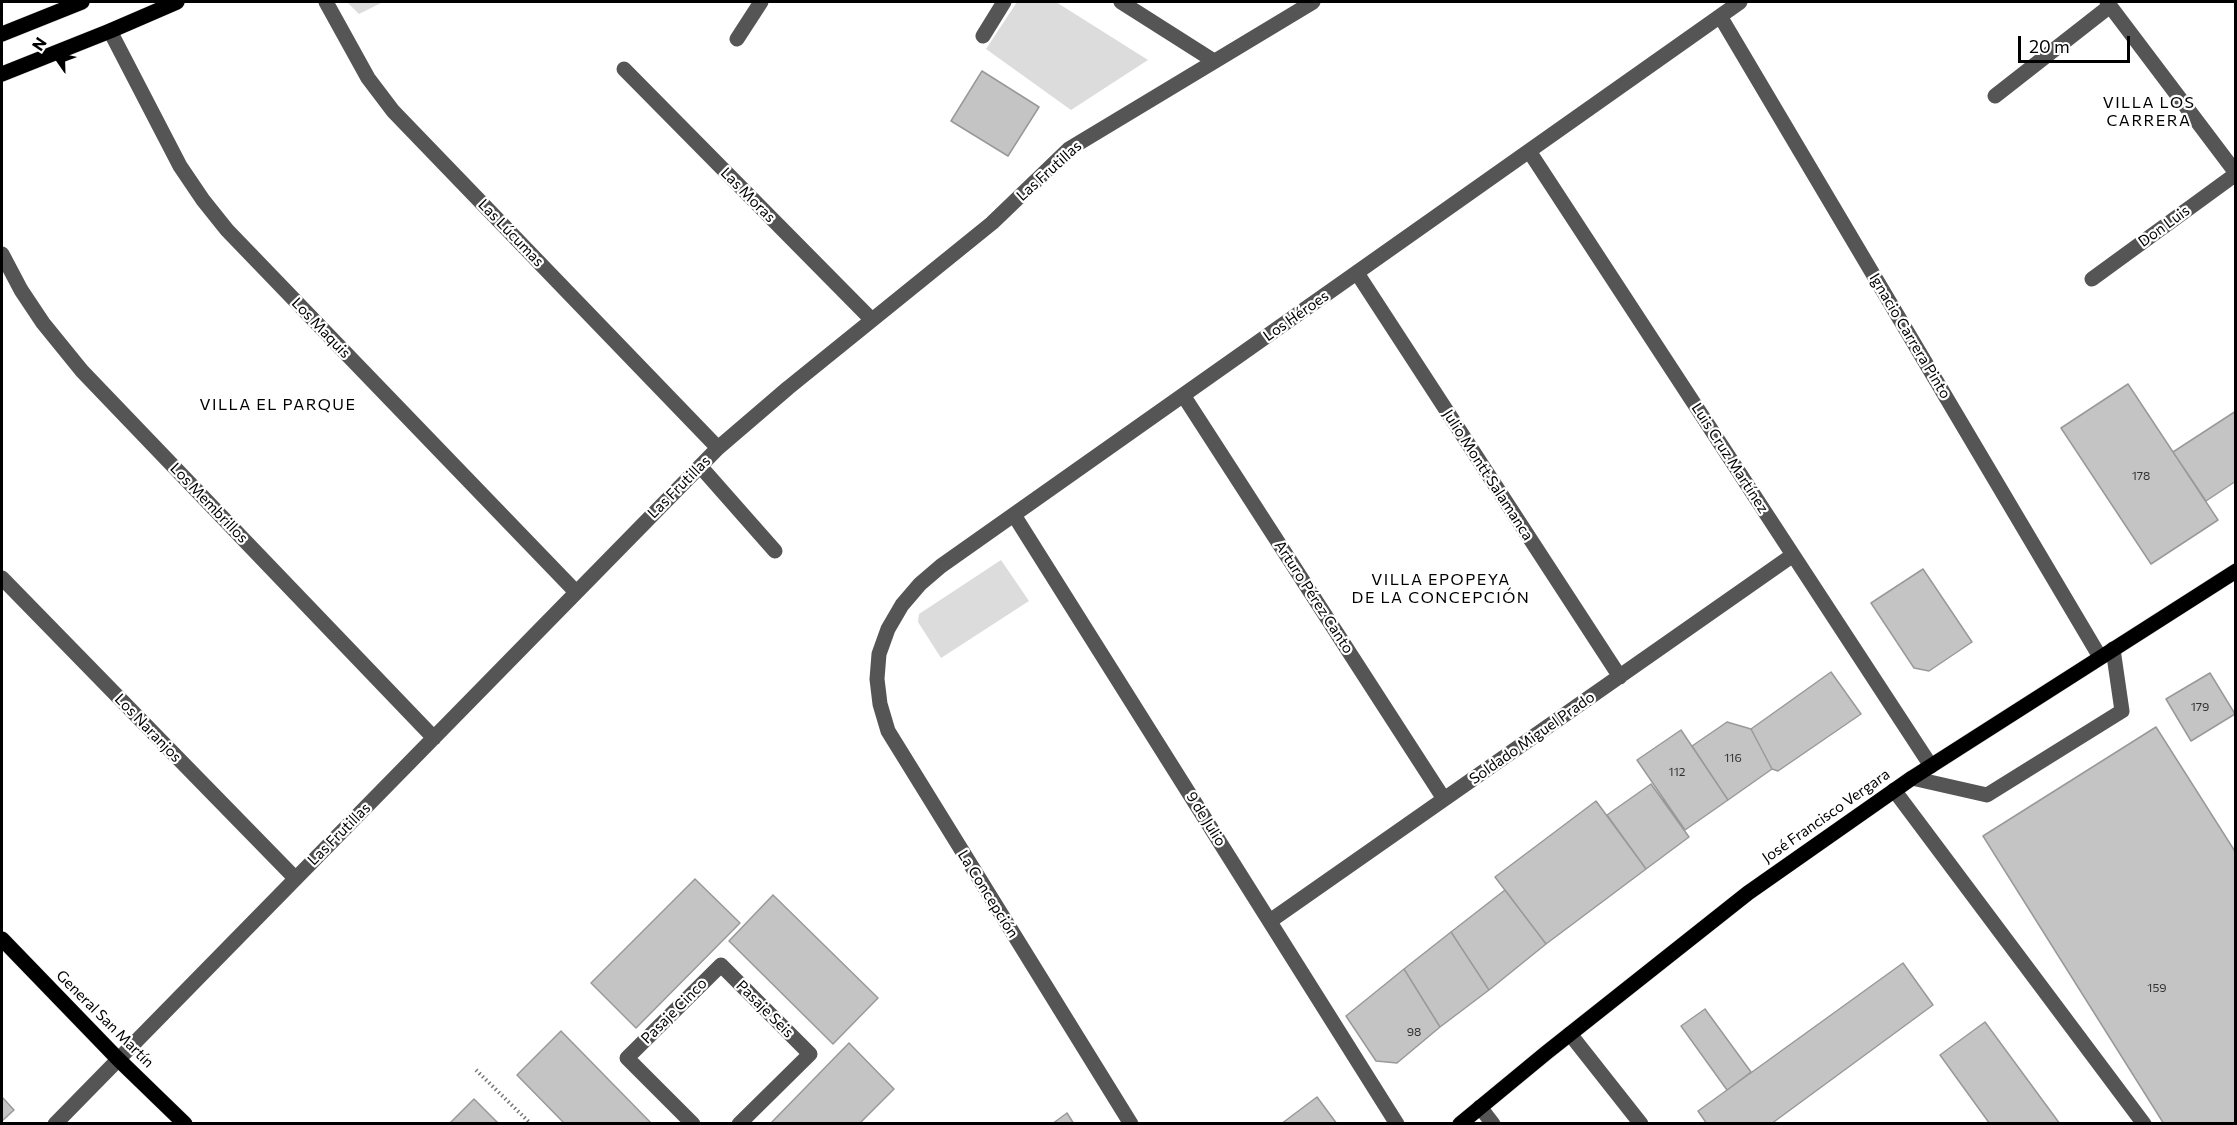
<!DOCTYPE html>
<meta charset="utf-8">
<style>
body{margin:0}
#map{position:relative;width:2237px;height:1125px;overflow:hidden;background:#fff;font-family:Commissioner,sans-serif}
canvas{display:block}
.frame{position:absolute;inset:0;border:3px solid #000;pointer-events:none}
.north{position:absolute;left:24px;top:24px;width:60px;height:60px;-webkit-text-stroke:4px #fff;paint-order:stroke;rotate:304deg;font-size:16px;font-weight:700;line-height:24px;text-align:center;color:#000}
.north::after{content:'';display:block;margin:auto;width:21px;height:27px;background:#000;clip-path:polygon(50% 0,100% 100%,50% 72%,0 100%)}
.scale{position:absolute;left:2018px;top:36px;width:112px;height:27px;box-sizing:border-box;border:3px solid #000;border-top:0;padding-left:8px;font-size:18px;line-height:21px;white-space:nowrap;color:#000;-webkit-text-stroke:4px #fff;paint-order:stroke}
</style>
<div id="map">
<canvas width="2237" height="1125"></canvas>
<div class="frame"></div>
<div class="north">N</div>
<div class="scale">20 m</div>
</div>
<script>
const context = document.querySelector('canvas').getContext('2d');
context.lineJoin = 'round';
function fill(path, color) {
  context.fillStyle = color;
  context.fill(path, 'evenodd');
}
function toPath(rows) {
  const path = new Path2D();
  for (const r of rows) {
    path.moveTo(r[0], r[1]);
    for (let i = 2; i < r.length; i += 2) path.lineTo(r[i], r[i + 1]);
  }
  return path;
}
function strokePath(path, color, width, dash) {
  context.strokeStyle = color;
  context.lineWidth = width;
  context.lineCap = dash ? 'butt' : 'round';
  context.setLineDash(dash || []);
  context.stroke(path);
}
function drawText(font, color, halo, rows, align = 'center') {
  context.font = font + ' Commissioner,sans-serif';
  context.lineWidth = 4.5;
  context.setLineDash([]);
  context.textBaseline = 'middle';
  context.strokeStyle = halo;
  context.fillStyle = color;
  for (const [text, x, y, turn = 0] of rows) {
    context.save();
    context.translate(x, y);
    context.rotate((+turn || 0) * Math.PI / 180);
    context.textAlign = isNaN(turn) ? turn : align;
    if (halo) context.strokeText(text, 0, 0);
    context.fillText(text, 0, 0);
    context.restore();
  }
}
const green = toPath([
 [347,2,383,2,359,14],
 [1017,2,1056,2,1148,60,1071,110,986,49],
 [1001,560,1029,601,941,658,918,622,919,614]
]);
const building = toPath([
 [982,71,1039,107,1008,156,951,121,982,71],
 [2128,384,2218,520,2151,564,2061,428,2128,384],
 [2236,411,2236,481,2206,501,2173,452,2236,411],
 [1923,569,1972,642,1929,671,1914,668,1871,603,1923,569],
 [1831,672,1861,714,1778,771,1772,769,1751,729,1831,672],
 [2210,673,2235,714,2191,741,2166,699,2210,673],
 [1727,722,1751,729,1772,769,1728,800,1692,746,1727,722],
 [2156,727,2236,853,2236,1124,2164,1124,1983,836,2156,727],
 [1681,730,1728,800,1685,830,1637,760,1681,730],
 [1651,784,1689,837,1646,869,1607,815,1651,784],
 [1596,801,1646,869,1546,944,1495,877,1596,801],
 [695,879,740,923,636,1028,591,983,695,879],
 [1505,890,1546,944,1489,990,1451,932,1505,890],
 [773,895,878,998,833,1044,729,941,773,895],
 [1451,932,1489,990,1440,1027,1404,969,1451,932],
 [1903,963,1933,1005,1771,1124,1707,1124,1698,1111,1903,963],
 [1404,969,1440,1027,1397,1063,1376,1061,1346,1016,1404,969],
 [1705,1009,1751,1072,1727,1090,1681,1026,1705,1009],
 [1985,1022,2060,1124,1990,1124,1940,1055,1985,1022],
 [561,1031,652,1124,565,1124,517,1075,561,1031],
 [849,1043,894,1089,859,1124,770,1124,849,1043],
 [2,1097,14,1110,2,1121,2,1097],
 [1317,1097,1337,1124,1281,1124,1317,1097],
 [474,1099,499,1124,449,1124,474,1099],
 [1067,1113,1074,1124,1052,1124,1067,1113]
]);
const path = toPath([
 [476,1070,531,1124]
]);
const minor = toPath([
 [326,2,368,78,393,111,718,448],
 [1121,2,1214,61],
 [2107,2,2236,173],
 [1720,16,2100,657],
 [110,31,180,166,203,200,227,230,576,592],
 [983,36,1004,2],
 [737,39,761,2],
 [624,69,872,320],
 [1995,96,2110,6],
 [1529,151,1931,766],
 [2,254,21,290,43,323,82,371,434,738],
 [1357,273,1620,677],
 [2092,279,2236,174],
 [1183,395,1444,799],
 [700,466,775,551],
 [1014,515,1397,1124],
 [2,578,295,878],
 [1912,778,1987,795,2122,711,2113,649],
 [1894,790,2144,1124],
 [1270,921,1793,555],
 [1570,1034,1641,1124],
 [1480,1107,1493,1124],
 [55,1124,718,448,788,388,992,223,1069,149,1313,2],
 [693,1124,627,1058,721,965,810,1054,739,1124],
 [1131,1124,888,731,880,704,877,679,879,654,888,629,902,605,920,584,941,566,1740,2]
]);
const major = toPath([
 [2,34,82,2],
 [2,74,110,31,177,2],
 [2,939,118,1059,185,1124],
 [1460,1124,1546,1053,1748,893,1912,778,2236,571]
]);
const numberNames = [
 ["178",2141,476],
 ["179",2200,707],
 ["116",1733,758],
 ["112",1677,772],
 ["159",2157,988],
 ["98",1414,1032]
];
const streetNames = [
 ["Las Frutillas",1049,171,-42],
 ["Las Moras",748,195,45],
 ["Don Luis",2164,226,-36],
 ["Las Lúcumas",511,233,46],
 ["Los Héroes",1296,316,-35],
 ["Los Maquis",321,328,46],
 ["Ignacio Carrera Pinto",1910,336,59],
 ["Luis Cruz Martínez",1730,458,57],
 ["Julio Montt Salamanca",1488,475,57],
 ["Las Frutillas",679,487,-45],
 ["Los Membrillos",209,503,46],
 ["Arturo Pérez Canto",1314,597,57],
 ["Los Naranjos",148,728,46],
 ["Soldado Miguel Prado",1532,738,-35],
 ["José Francisco Vergara",1826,816,-35],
 ["9 de Julio",1206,819,58],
 ["Las Frutillas",339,834,-45],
 ["La Concepción",988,894,58],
 ["Pasaje Seis",765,1009,45],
 ["Pasaje Cinco",674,1011,-45],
 ["General San Martín",105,1019,45]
];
const neighbourhoodNames = [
 ["VILLA LOS",2149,103],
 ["CARRERA",2149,121],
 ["VILLA EL PARQUE",278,405],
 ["VILLA EPOPEYA",1441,580],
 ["DE LA CONCEPCIÓN",1441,598]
];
fill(green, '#dcdcdc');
fill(building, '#c4c4c4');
strokePath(building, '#999', 1.5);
strokePath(major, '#dbdbdb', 16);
strokePath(path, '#777', 4, [1.5, 3]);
strokePath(minor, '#555', 15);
strokePath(major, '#000', 15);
drawText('12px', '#313131', null, numberNames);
drawText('15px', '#000', '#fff', streetNames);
context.letterSpacing = '1.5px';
drawText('16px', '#000', '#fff', neighbourhoodNames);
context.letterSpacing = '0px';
</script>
